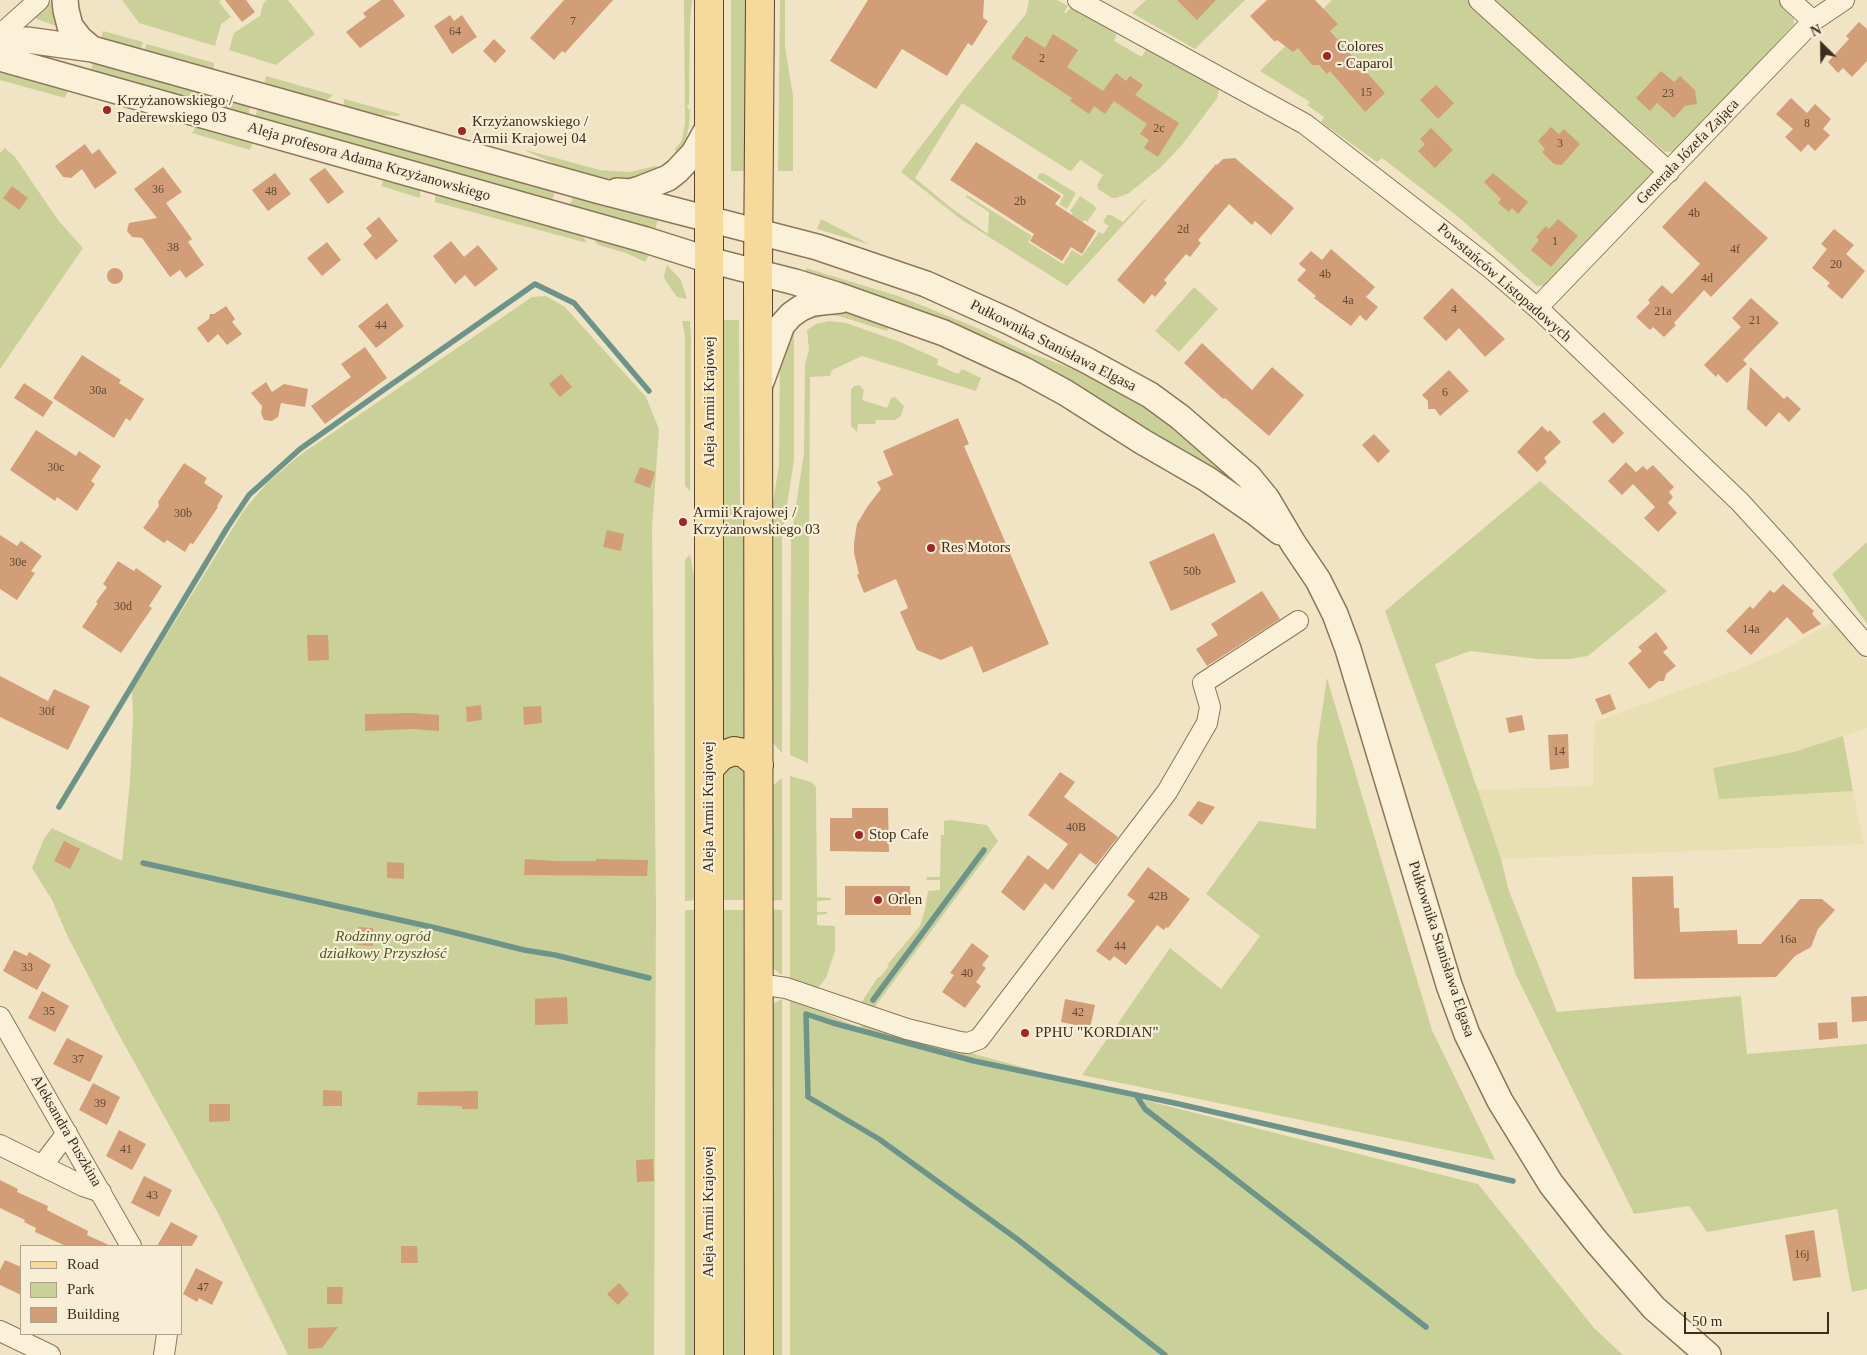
<!DOCTYPE html>
<meta charset="utf-8">
<style>
body{margin:0}
#map{position:relative;width:1867px;height:1355px;overflow:hidden;background:#f1e4c5;font-family:"Times New Roman",serif}
canvas{display:block}
.legend{position:absolute;left:20px;top:1245px;width:162px;height:90px;box-sizing:border-box;background:#f8eed5;border:1px solid #ada18c;margin:0;padding:6px 9px;list-style:none;font-size:15px;color:#3d2d1e}
.legend li{display:flex;align-items:center;gap:10px;height:25px}
.legend b{width:25px;border:1px solid #ada18c}
.north{position:absolute;left:1797px;top:20px;width:50px;height:50px;-webkit-text-stroke:4px #f8eed5;paint-order:stroke;rotate:337deg;font-size:14px;font-weight:700;line-height:20px;text-align:center;color:#3d2d1e}
.north::after{content:'';display:block;margin:auto;width:18px;height:22px;background:#3d2d1e;clip-path:polygon(50% 0,100% 100%,50% 72%,0 100%)}
.scale{position:absolute;left:1684px;top:1312px;width:145px;height:22px;box-sizing:border-box;border:2px solid #3d2d1e;border-top:0;padding-left:6px;font-size:15px;line-height:18px;white-space:nowrap;color:#3d2d1e;-webkit-text-stroke:4px #f8eed5;paint-order:stroke}
</style>
<div id="map">
<canvas width="1867" height="1355"></canvas>
<ul class="legend">
<li><b style="height:6px;background:#f6da9b"></b>Road</li>
<li><b style="height:14px;background:#cad198"></b>Park</li>
<li><b style="height:14px;background:#d29e78"></b>Building</li>
</ul>
<div class="north">N</div>
<div class="scale">50 m</div>
</div>
<script>
const context = document.querySelector('canvas').getContext('2d');
context.lineJoin = 'round';
function fill(path, color) {
  context.fillStyle = color;
  context.fill(path, 'evenodd');
}
function toPath(rows) {
  const path = new Path2D();
  for (const r of rows) {
    if (r.length === 3) {
      path.moveTo(r[0] + r[2], r[1]);
      path.arc(r[0], r[1], r[2], 0, 2 * Math.PI);
      continue;
    }
    path.moveTo(r[0], r[1]);
    for (let i = 2; i < r.length; i += 2) path.lineTo(r[i], r[i + 1]);
  }
  return path;
}
function strokePath(path, color, width, dash) {
  context.strokeStyle = color;
  context.lineWidth = width;
  context.lineCap = dash ? 'butt' : 'round';
  context.setLineDash(dash || []);
  context.stroke(path);
}
function drawText(font, color, halo, rows, align = 'center') {
  context.font = font + ' "Times New Roman",serif';
  context.lineWidth = 4.5;
  context.setLineDash([]);
  context.textBaseline = 'middle';
  context.strokeStyle = halo;
  context.fillStyle = color;
  for (const [text, x, y, turn = 0] of rows) {
    context.save();
    context.translate(x, y);
    context.rotate((+turn || 0) * Math.PI / 180);
    context.textAlign = isNaN(turn) ? turn : align;
    if (halo) context.strokeText(text, 0, 0);
    context.fillText(text, 0, 0);
    context.restore();
  }
}
const farmland = toPath([
 [1832,622,1867,662,1867,728,1794,752,1713,768,1719,799,1853,791,1864,844,1501,859,1477,790,1593,786,1594,722,1740,669,1787,648]
]);
const green = toPath([
 [55,0,59,27,34,18,44,9],
 [122,0,221,0,219,2,231,17,221,24,215,46,139,23],
 [267,0,288,0,315,34,276,65,229,50,234,33,260,16,263,4],
 [684,0,692,0,690,23,689,104,687,106,688,109,690,109,689,126,685,143,677,156,675,149,682,140,685,123],
 [731,0,750,0,749,171,731,171],
 [780,0,785,0,785,46,793,96,793,171,778,171],
 [1029,0,1057,0,1068,6,1064,12,1066,13,1072,6,1115,31,1116,37,1114,41,1130,50,1142,57,1147,47,1215,82,1219,90,1217,99,1212,105,1182,145,1160,168,1129,193,1116,198,1112,198,1098,189,1097,185,1103,175,1080,160,1073,169,1070,171,962,103,915,178,950,207,988,234,989,212,966,197,967,195,1032,236,1028,242,1063,264,1072,250,1082,256,1099,232,1103,234,1109,226,1103,222,1107,215,1111,215,1123,222,1145,199,1146,200,1067,286,962,220,901,172,967,86,1026,14],
 [1146,0,1245,0,1195,49,1132,13],
 [1332,0,1468,0,1652,166,1653,174,1551,285,1537,286,1456,215,1382,158,1377,162,1321,122,1324,117,1307,105,1310,102,1260,71],
 [1492,0,1779,0,1793,13,1794,24,1677,151,1665,152],
 [103,31,143,42,141,49,101,38],
 [147,44,214,63,214,69,144,50],
 [94,61,251,104,248,116,90,72],
 [0,73,11,74,68,91,65,98,0,80],
 [266,76,333,95,325,102,264,84],
 [344,99,400,114,399,116,374,115,346,108,344,104],
 [258,107,552,189,554,193,554,196,552,199,548,201,255,118],
 [196,126,253,143,250,150,192,133],
 [5,148,15,157,58,220,83,248,0,369,0,153],
 [526,150,600,170,629,172,656,166,662,168,648,178,627,180,601,178,564,168,526,151],
 [1043,173,1076,193,1067,209,1059,204,1064,195,1037,178,1039,174],
 [384,179,420,189,420,198,381,186],
 [435,193,581,233,587,243,435,202],
 [572,195,658,219,655,230,568,206,572,201],
 [1080,196,1095,206,1096,209,1087,222,1084,220,1080,227,1069,219,1073,213,1070,211],
 [821,219,827,222,871,245,817,229],
 [591,236,639,250,649,255,645,262,626,253,598,245],
 [667,265,681,280,687,299,677,297,665,280,664,276],
 [806,268,898,296,926,307,977,328,1027,352,1100,379,1151,405,1262,503,1211,473,804,275],
 [1194,287,1218,309,1179,352,1155,331],
 [546,296,565,307,646,397,659,429,652,528,656,906,654,1355,288,1355,220,1217,118,1033,67,935,52,900,32,868,44,839,52,828,122,861,130,782,133,717,132,691,244,510,268,482,300,455,532,297],
 [836,307,863,315,889,328,887,331,839,316,828,315,817,318,810,317],
 [720,320,739,320,740,500,749,591,749,744,723,746],
 [682,321,690,321,691,338,690,491,685,486,685,336],
 [829,321,846,323,900,342,938,359,937,365,958,374,962,369,981,378,976,391,862,356,832,370,830,376,810,377,808,763,790,755,791,538,804,453,805,364,809,350,807,330,816,324],
 [791,326,794,331,794,460,782,538,782,753,772,742,770,521,779,465,780,351],
 [859,385,864,390,862,400,887,408,891,398,895,397,904,406,901,416,895,420,876,420,875,424,858,424,857,432,851,426,851,390,854,386],
 [1540,481,1667,591,1588,656,1569,659,1538,659,1470,651,1435,664,1501,859,1509,891,1557,1012,1741,996,1747,1054,1867,1044,1867,1289,1852,1292,1837,1209,1707,1232,1689,1206,1634,1214,1516,975,1385,611],
 [1867,542,1867,624,1832,574],
 [690,554,698,598,699,900,685,901,685,560],
 [1327,678,1432,1030,1495,1160,1082,1075,1170,948,1221,989,1260,936,1206,894,1259,821,1316,829,1317,744],
 [1843,736,1853,791,1719,799,1713,768,1794,752],
 [735,766,745,770,749,900,720,900,720,772,727,767],
 [790,776,811,782,816,787,817,897,831,898,831,900,817,901,817,912,827,912,827,914,817,915,817,925,835,926,835,951,826,978,817,989,790,980],
 [782,778,782,900,770,901,772,786],
 [950,820,987,825,998,841,874,1008,861,1003,878,977,880,977,889,966,887,965,920,926,925,910,928,891,940,890,940,880,927,880,926,877,940,877,941,835,944,835,944,821],
 [770,909,782,910,782,975,771,967],
 [685,910,699,910,698,1355,685,1355],
 [720,910,749,910,749,1355,720,1355],
 [782,999,782,1355,771,1355,771,1005],
 [790,999,858,1027,868,1025,1132,1097,1478,1184,1594,1328,1623,1355,790,1355]
]);
const stream = toPath([
 [59,807,227,528,249,495,300,449,382,391,535,284,574,303,649,391],
 [143,863,436,928,524,950,555,955,649,978],
 [873,1000,984,850],
 [1136,1095,1145,1109,1426,1327],
 [1165,1355,1017,1239,879,1139,808,1097,806,1014,833,1023,974,1061,1179,1104,1513,1181]
]);
const building = toPath([
 [225,0,246,0,255,12,242,22],
 [381,0,393,0,405,16,360,48,346,32,366,17,363,13],
 [564,0,613,0,565,53,562,51,554,60,530,38],
 [868,0,984,0,983,18,988,21,972,46,968,43,947,76,902,49,876,89,830,61],
 [1177,0,1216,0,1197,20],
 [1267,0,1315,0,1338,24,1330,31,1385,93,1365,112,1330,71,1327,74,1319,65,1312,65,1298,48,1293,52,1277,40,1275,42,1250,16],
 [450,15,454,21,462,15,477,37,452,54,434,26],
 [1859,22,1867,29,1867,61,1852,77,1843,68,1838,73,1828,62,1849,39,1846,36],
 [1053,34,1078,50,1067,67,1103,91,1116,73,1126,81,1130,76,1143,85,1135,95,1179,123,1158,157,1144,148,1149,140,1140,134,1147,124,1114,101,1105,114,1094,106,1089,114,1070,101,1072,98,1011,58,1026,36,1045,48],
 [494,39,506,51,495,63,483,51],
 [1661,71,1674,82,1680,76,1695,90,1697,104,1685,106,1674,118,1657,103,1650,111,1636,98],
 [1436,85,1454,103,1438,119,1420,100],
 [1791,98,1807,113,1815,104,1831,119,1823,129,1830,135,1815,151,1808,144,1801,152,1785,137,1793,129,1776,114],
 [1551,127,1559,134,1564,129,1580,144,1562,165,1554,164,1542,152,1545,149,1538,141],
 [1431,128,1453,150,1435,168,1418,151,1425,144,1420,139],
 [976,142,1061,196,1055,204,1096,231,1082,254,1071,247,1062,261,1030,241,1034,234,950,180],
 [85,144,92,154,99,149,117,173,95,189,82,169,71,178,63,177,55,166],
 [1235,158,1294,208,1271,235,1255,221,1252,225,1229,204,1198,240,1201,243,1190,257,1186,254,1164,280,1167,283,1155,297,1152,294,1144,304,1117,280,1216,164,1217,165,1223,159],
 [163,167,182,192,166,203,192,239,188,242,204,265,186,278,180,270,170,277,142,238,132,237,127,231,129,223,157,218,134,189],
 [325,168,344,192,328,204,309,179],
 [275,173,291,194,268,211,252,190],
 [1493,173,1528,202,1518,214,1512,208,1509,212,1498,203,1501,199,1484,182],
 [1705,181,1768,238,1711,297,1704,290,1674,323,1676,325,1664,337,1653,327,1650,330,1636,317,1650,303,1648,300,1662,285,1672,294,1700,264,1662,227],
 [12,186,28,198,19,210,3,198],
 [379,217,398,241,376,260,363,244,372,236,366,228],
 [1558,219,1578,236,1551,267,1531,250,1539,240,1536,237,1546,226,1549,229],
 [1834,229,1854,245,1846,254,1865,271,1842,299,1827,286,1830,283,1812,268,1827,249,1821,244],
 [451,241,464,257,478,245,498,269,475,287,465,275,455,284,433,256],
 [327,242,341,260,322,276,307,258],
 [1331,249,1375,287,1366,297,1378,307,1366,321,1360,315,1351,326,1314,298,1316,296,1297,280,1306,270,1299,264,1311,251,1322,260],
 [115,276,8],
 [1452,288,1505,339,1485,357,1459,328,1446,341,1423,318],
 [1751,298,1779,323,1743,360,1747,364,1727,383,1718,374,1716,377,1704,365,1741,327,1732,318],
 [387,303,404,326,376,348,358,326],
 [226,306,235,319,232,322,242,334,227,345,218,334,208,343,197,328,209,319,210,314,214,314],
 [1202,343,1252,390,1272,367,1304,395,1269,436,1225,398,1223,399,1184,363],
 [365,347,387,378,325,424,311,406,351,377,341,364],
 [82,355,121,380,119,383,144,399,130,421,126,418,114,438,53,398],
 [1750,367,1784,399,1787,396,1801,409,1789,422,1779,412,1766,427,1747,409],
 [1449,370,1469,391,1440,416,1435,409,1428,409,1428,401,1422,395],
 [561,374,572,387,560,397,549,384],
 [266,382,272,392,284,384,308,389,305,407,281,403,278,417,272,421,264,420,261,413,262,406,251,393],
 [24,383,53,402,43,417,14,398],
 [1604,412,1624,433,1613,444,1592,422],
 [958,418,969,444,964,446,1049,644,983,673,972,646,941,660,917,650,900,612,908,608,896,579,864,593,857,575,859,574,854,553,854,543,857,524,867,507,881,489,877,482,893,475,883,451],
 [1542,426,1548,432,1550,430,1561,442,1544,458,1547,462,1537,472,1517,452],
 [36,430,76,456,79,451,101,466,91,481,95,484,77,511,57,497,55,501,10,470],
 [1374,434,1390,451,1378,463,1362,445],
 [1626,462,1636,472,1643,466,1647,470,1653,465,1674,487,1669,492,1673,497,1668,503,1677,513,1658,532,1644,518,1655,507,1633,484,1622,495,1608,481],
 [184,463,207,478,204,483,223,496,217,506,218,507,208,522,193,544,190,543,185,552,167,540,164,543,143,528,159,506,158,502],
 [640,467,655,472,650,488,634,482],
 [607,530,624,534,621,551,603,547],
 [1214,533,1236,582,1171,611,1149,562],
 [0,535,17,546,21,541,42,556,31,571,35,573,17,600,0,589],
 [118,561,134,571,136,568,162,586,149,606,152,608,121,653,82,627,98,603,96,602,107,587,103,584],
 [1783,584,1814,611,1812,614,1821,624,1803,634,1787,617,1751,655,1726,631,1750,606,1753,609,1770,590,1774,593],
 [1262,591,1280,619,1207,666,1196,649,1218,635,1211,624],
 [1656,632,1668,648,1663,652,1676,666,1666,674,1664,681,1659,681,1649,689,1628,663,1642,651,1638,647],
 [307,635,328,635,329,660,308,661],
 [0,676,48,701,54,689,90,706,68,750,0,717],
 [1610,694,1616,709,1602,715,1595,699],
 [481,705,482,720,467,722,466,707],
 [541,706,542,723,524,725,523,707],
 [411,713,439,715,439,731,412,729,365,731,365,714],
 [1522,715,1525,730,1509,733,1506,718],
 [1568,734,1569,768,1550,770,1548,735],
 [1060,772,1075,782,1064,797,1118,837,1096,865,1080,853,1053,890,1045,883,1024,911,1001,892,1028,855,1048,870,1068,844,1028,815],
 [1198,801,1215,807,1202,825,1188,815],
 [852,808,888,808,889,852,830,851,830,818,852,818],
 [64,841,80,849,70,869,54,861],
 [525,859,556,861,596,861,596,859,648,860,647,876,524,875],
 [387,862,404,863,404,879,387,878],
 [1148,867,1190,899,1168,928,1166,927,1164,930,1157,925,1126,965,1114,956,1110,961,1096,951,1135,901,1127,895],
 [1673,876,1674,908,1679,908,1680,932,1737,930,1738,944,1761,944,1800,899,1822,899,1835,910,1818,929,1811,947,1795,956,1776,977,1634,979,1632,877],
 [845,886,910,886,911,915,845,915],
 [358,927,373,928,373,946,357,945],
 [972,943,989,956,982,965,986,968,976,982,981,986,965,1008,942,992,954,975,950,973],
 [14,950,27,956,29,952,51,965,37,990,3,971],
 [42,991,69,1006,55,1032,28,1018],
 [1867,996,1867,1021,1852,1022,1851,997],
 [567,997,568,1024,535,1025,535,999],
 [1065,999,1095,1005,1090,1028,1061,1022],
 [1837,1022,1838,1038,1819,1040,1818,1023],
 [67,1038,103,1056,90,1082,53,1064],
 [93,1083,120,1097,107,1125,79,1110],
 [323,1090,342,1091,342,1106,323,1106],
 [478,1091,478,1109,462,1109,462,1106,417,1105,418,1092],
 [209,1104,230,1104,230,1121,209,1122],
 [119,1130,146,1144,132,1170,106,1156],
 [653,1159,654,1181,637,1182,636,1160],
 [144,1176,172,1190,159,1217,131,1203],
 [0,1180,18,1189,17,1192,48,1206,47,1210,88,1231,87,1235,111,1246,66,1246,35,1232,36,1228,24,1222,25,1220,0,1208],
 [171,1222,198,1236,192,1246,157,1246],
 [1814,1230,1821,1277,1793,1281,1785,1235],
 [401,1246,417,1246,418,1263,401,1263],
 [5,1260,21,1267,21,1295,0,1285,0,1270],
 [196,1268,223,1282,212,1305,199,1298,197,1302,183,1294],
 [619,1283,629,1294,618,1305,607,1294],
 [327,1287,343,1287,342,1304,327,1304],
 [338,1327,322,1348,308,1349,308,1328]
]);
const minor = toPath([
 [1078,0,1305,124,1488,266,1544,314,1740,502,1783,549,1867,646],
 [1479,0,1669,172],
 [1790,0,1813,21],
 [0,35,39,0],
 [1537,308,1813,21,1844,0],
 [759,984,786,988,907,1029,960,1042,968,1043,979,1039,1167,792,1207,723,1210,707,1203,683,1298,621],
 [0,1017,131,1246],
 [0,1145,83,1186,101,1192],
 [42,1166,67,1133],
 [0,1331,50,1355],
 [164,1355,167,1334]
]);
const tertiary = toPath([
 [65,0,66,10,70,26,80,39,92,49],
 [0,47,12,42,27,40,92,49,600,191,817,247,926,284,1008,321,1086,360,1150,395,1180,417,1249,477,1267,499,1293,543,1318,580,1335,614,1348,649,1449,985,1467,1034,1500,1101,1551,1184,1595,1240,1654,1308,1708,1355],
 [0,58,646,240,709,260,795,282,837,295,944,333,1024,370,1066,393,1143,442,1207,479,1256,513,1280,532],
 [617,191,630,192,640,189,668,178,677,171,694,153,709,126],
 [761,382,782,325,791,315,801,308,813,303,841,300]
]);
const primary = toPath([
 [709,0,709,1355],
 [709,769,721,756,734,751,744,753,759,765],
 [759,1355,758,273,760,0]
]);
const markers = [
 [1327,56,5,"#a12526"],
 [107,110,5,"#a12526"],
 [462,131,5,"#a12526"],
 [683,522,5,"#a12526"],
 [931,548,5,"#a12526"],
 [859,835,5,"#a12526"],
 [878,900,5,"#a12526"],
 [1025,1033,5,"#a12526"]
];
const numberNames = [
 ["7",573,22],
 ["64",455,32],
 ["2",1042,59],
 ["15",1366,93],
 ["23",1668,94],
 ["8",1807,124],
 ["2c",1159,129],
 ["3",1560,144],
 ["36",158,190],
 ["48",271,192],
 ["2b",1020,202],
 ["4b",1694,214],
 ["2d",1183,230],
 ["1",1555,242],
 ["38",173,248],
 ["4f",1735,250],
 ["20",1836,265],
 ["4b",1325,275],
 ["4d",1707,279],
 ["4a",1348,301],
 ["4",1454,310],
 ["21a",1663,312],
 ["21",1755,321],
 ["44",381,326],
 ["30a",98,391],
 ["6",1445,393],
 ["30c",56,468],
 ["30b",183,514],
 ["30e",18,563],
 ["50b",1192,572],
 ["30d",123,607],
 ["14a",1751,630],
 ["30f",47,712],
 ["14",1559,752],
 ["40B",1076,828],
 ["42B",1158,897],
 ["16a",1788,940],
 ["44",1120,947],
 ["33",27,968],
 ["40",967,974],
 ["35",49,1012],
 ["42",1078,1013],
 ["37",78,1060],
 ["39",100,1104],
 ["41",126,1150],
 ["43",152,1196],
 ["16j",1802,1255],
 ["47",203,1288]
];
const poiNames = [
 ["Colores",1337,47],
 ["- Caparol",1337,64],
 ["Krzyżanowskiego /",117,101],
 ["Paderewskiego 03",117,118],
 ["Krzyżanowskiego /",472,122],
 ["Armii Krajowej 04",472,139],
 ["Armii Krajowej /",693,513],
 ["Krzyżanowskiego 03",693,530],
 ["Res Motors",941,548],
 ["Stop Cafe",869,835],
 ["Orlen",888,900],
 ["PPHU \"KORDIAN\"",1035,1033]
];
const streetNames = [
 ["Generała Józefa Zająca",1688,152,-46],
 ["Aleja profesora Adama Krzyżanowskiego",369,162,16],
 ["Powstańców Listopadowych",1504,283,41],
 ["Pułkownika Stanisława Elgasa",1053,346,27],
 ["Aleja Armii Krajowej",710,402,-90],
 ["Aleja Armii Krajowej",709,807,-90],
 ["Pułkownika Stanisława Elgasa",1441,949,72],
 ["Aleksandra Puszkina",66,1131,60],
 ["Aleja Armii Krajowej",709,1212,-90]
];
const parkNames = [
 ["Rodzinny ogród",383,937],
 ["działkowy Przyszłość",383,954]
];
fill(farmland, '#e8dfb2');
fill(green, '#cad198');
strokePath(stream, '#6d948a', 5.5);
fill(building, '#d29e78');
strokePath(minor, '#8e7559', 22);
strokePath(tertiary, '#8e7559', 28);
strokePath(primary, '#5c432e', 30);
strokePath(minor, '#fbf1d9', 20);
strokePath(tertiary, '#fbf1d9', 25);
strokePath(primary, '#f6da9b', 28);
for (const [x, y, r, color] of markers) {
  const dot = new Path2D();
  dot.arc(x, y, r, 0, 2 * Math.PI);
  context.fillStyle = color;
  context.fill(dot);
  strokePath(dot, '#f8eed5', 2);
}
drawText('12px', '#624934', null, numberNames);
drawText('15px', '#3d2d1e', '#f8eed5', poiNames, 'left');
drawText('15px', '#3d2d1e', '#f8eed5', streetNames);
drawText('italic 15px', '#4d5b23', '#f8eed5', parkNames);
</script>
